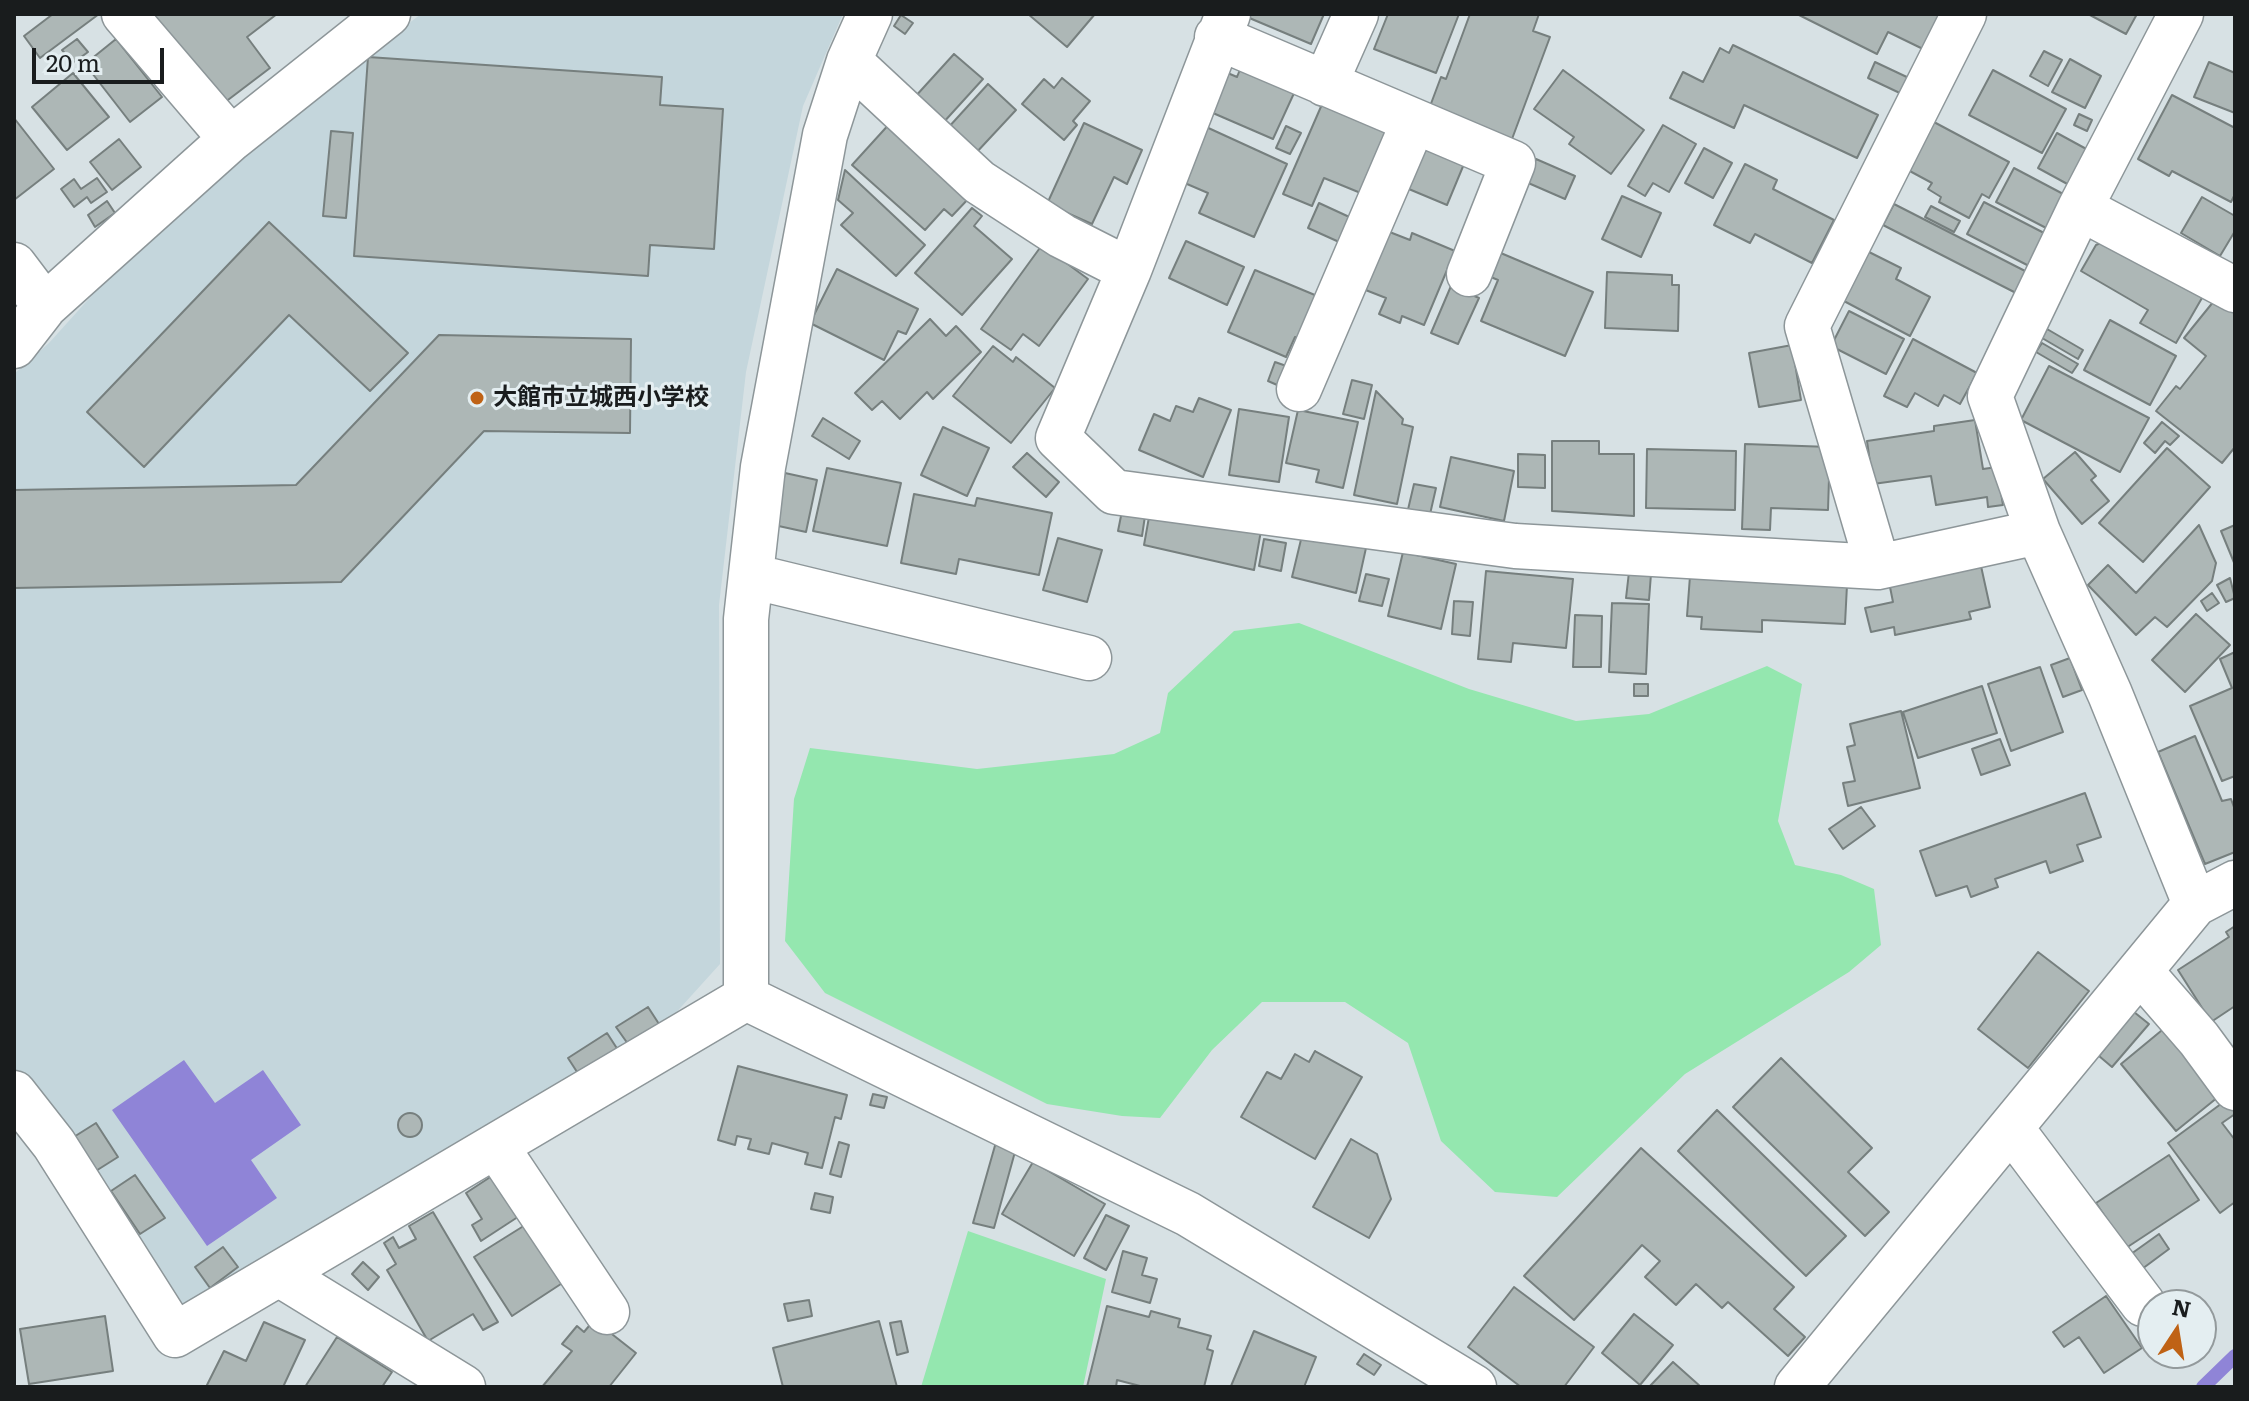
<!DOCTYPE html>
<meta charset="utf-8">
<style>
body{margin:0}
#map{position:relative;width:2249px;height:1401px;overflow:hidden;background:#d7e1e4;font-family:Literata,serif}
canvas{display:block}
.frame{position:absolute;inset:0;border:16px solid #191c1d;pointer-events:none}
.north{position:absolute;left:2137px;top:1289px;width:80px;height:80px;box-sizing:border-box;background:#e4eef1;border:2px solid #939a9c;border-radius:50%;rotate:12deg;font-size:22px;font-weight:700;line-height:32px;text-align:center;color:#191c1d}
.north::after{content:'';display:block;margin:auto;width:28px;height:36px;background:#bf6215;clip-path:polygon(50% 0,100% 100%,50% 72%,0 100%)}
.scale{position:absolute;left:32px;top:48px;width:132px;height:36px;box-sizing:border-box;border:4px solid #191c1d;border-top:0;padding-left:10px;font-size:24px;line-height:28px;white-space:nowrap;color:#191c1d;-webkit-text-stroke:6px #e4eef1;paint-order:stroke}
</style>
<div id="map">
<canvas width="2249" height="1401"></canvas>
<div class="frame"></div>
<div class="north">N</div>
<div class="scale">20 m</div>
</div>
<script>
const context = document.querySelector('canvas').getContext('2d');
context.lineJoin = 'round';
function fill(path, color) {
  context.fillStyle = color;
  context.fill(path, 'evenodd');
}
function toPath(rows) {
  const path = new Path2D();
  for (const r of rows) {
    if (r.length === 3) {
      path.moveTo(r[0] + r[2], r[1]);
      path.arc(r[0], r[1], r[2], 0, 2 * Math.PI);
      continue;
    }
    path.moveTo(r[0], r[1]);
    for (let i = 2; i < r.length; i += 2) path.lineTo(r[i], r[i + 1]);
  }
  return path;
}
function strokePath(path, color, width, dash) {
  context.strokeStyle = color;
  context.lineWidth = width;
  context.lineCap = dash ? 'butt' : 'round';
  context.setLineDash(dash || []);
  context.stroke(path);
}
function drawText(font, color, halo, rows, align = 'center') {
  context.font = font + ' Literata,"Noto Sans JP",serif';
  context.lineWidth = 6;
  context.setLineDash([]);
  context.textBaseline = 'middle';
  context.strokeStyle = halo;
  context.fillStyle = color;
  for (const [text, x, y, turn = 0] of rows) {
    context.save();
    context.translate(x, y);
    context.rotate((+turn || 0) * Math.PI / 180);
    context.textAlign = isNaN(turn) ? turn : align;
    if (halo) context.strokeText(text, 0, 0);
    context.fillText(text, 0, 0);
    context.restore();
  }
}
const built = toPath([
 [421,14,843,14,803,106,746,372,719,605,720,964,654,1037,173,1313,39,1100,14,1070,14,374,49,343,178,200]
]);
const green = toPath([
 [1299,623,1469,689,1576,721,1649,714,1767,666,1802,684,1778,821,1795,865,1841,875,1874,889,1881,945,1849,972,1685,1074,1557,1197,1495,1192,1441,1141,1408,1043,1345,1002,1262,1002,1212,1050,1160,1118,1122,1116,1047,1104,825,993,785,941,794,799,810,748,977,769,1114,754,1160,733,1168,693,1234,631],
 [968,1231,1106,1279,1083,1387,921,1387]
]);
const water = toPath([
 [184,1060,215,1103,263,1070,301,1125,251,1160,277,1198,207,1246,112,1110]
]);
const stream = toPath([
 [2203,1387,2235,1356]
]);
const building = toPath([
 [53,14,99,14,40,58,24,36,53,14],
 [150,14,277,14,247,37,270,68,220,106,150,14],
 [1028,14,1095,14,1067,47,1028,14],
 [1249,14,1324,14,1311,44,1247,17,1249,14],
 [1388,14,1459,14,1436,73,1374,49,1388,14],
 [1470,14,1539,14,1533,31,1550,37,1512,139,1429,109,1441,77,1446,79,1470,14],
 [1797,14,1940,14,1923,49,1888,32,1877,54,1797,14],
 [2088,14,2137,14,2126,34,2088,14],
 [901,15,913,23,905,34,894,26,901,15],
 [77,39,88,52,73,63,62,50,77,39],
 [116,39,162,97,130,122,85,64,116,39],
 [1733,45,1878,115,1857,158,1744,105,1734,128,1670,98,1683,72,1703,82,1720,48,1729,53,1733,45],
 [2044,51,2062,60,2048,86,2030,76,2044,51],
 [954,54,983,79,942,124,914,98,954,54],
 [368,57,662,77,660,105,723,109,714,249,650,245,648,276,354,256,368,57],
 [2070,59,2101,76,2085,108,2052,92,2070,59],
 [1875,62,1911,79,1904,95,1868,78,1875,62],
 [2209,62,2235,73,2235,113,2194,97,2209,62],
 [1241,67,1295,91,1273,139,1206,110,1223,71,1237,77,1241,67],
 [1563,70,1644,130,1611,174,1569,144,1574,137,1534,109,1563,70],
 [1993,70,2066,109,2042,153,1969,115,1993,70],
 [73,73,109,117,67,150,32,107,73,73],
 [1062,78,1090,101,1073,121,1077,125,1064,140,1022,104,1044,79,1054,88,1062,78],
 [988,84,1016,110,975,154,947,129,988,84],
 [2172,95,2235,128,2235,194,2231,202,2172,171,2169,176,2138,159,2172,95],
 [1323,102,1395,132,1368,196,1324,178,1312,206,1283,194,1323,102],
 [2079,114,2092,120,2087,131,2074,125,2079,114],
 [14,118,54,169,14,200,14,118],
 [892,121,970,197,952,216,944,209,925,230,852,165,892,121],
 [1932,121,2009,162,1989,198,1982,194,1969,218,1939,202,1941,197,1928,189,1932,183,1906,169,1932,121],
 [1084,123,1142,150,1127,184,1114,177,1092,224,1047,204,1084,123],
 [1663,125,1696,144,1669,192,1653,183,1645,196,1628,186,1663,125],
 [1204,126,1287,164,1254,237,1199,213,1208,193,1180,181,1204,126],
 [1286,126,1301,133,1290,154,1276,148,1286,126],
 [331,131,353,133,346,218,323,216,331,131],
 [2057,133,2090,151,2071,186,2038,168,2057,133],
 [119,139,141,167,112,190,90,162,119,139],
 [1422,146,1464,164,1447,205,1404,187,1422,146],
 [1704,148,1732,163,1713,198,1685,183,1704,148],
 [1536,159,1575,176,1565,199,1526,182,1536,159],
 [1745,164,1777,180,1773,189,1834,220,1812,263,1755,234,1750,243,1714,225,1745,164],
 [2014,168,2067,196,2050,230,1996,202,2014,168],
 [845,170,925,245,896,276,841,225,853,213,838,200,845,170],
 [97,178,107,192,91,203,87,197,74,207,61,189,74,179,81,189,97,178],
 [1622,196,1661,213,1641,257,1602,239,1622,196],
 [2202,197,2235,216,2235,231,2220,256,2181,233,2202,197],
 [107,201,115,213,95,227,88,215,107,201],
 [1984,202,2046,234,2029,266,1967,234,1984,202],
 [1319,203,1358,221,1348,246,1308,228,1319,203],
 [1894,204,2027,272,2016,293,1883,225,1894,204],
 [1931,206,1960,221,1954,232,1925,217,1931,206],
 [972,208,982,216,974,226,1012,259,962,315,915,273,972,208],
 [269,222,408,353,370,391,289,315,144,467,87,412,269,222],
 [1387,231,1410,240,1412,233,1455,251,1424,325,1402,316,1400,323,1379,314,1386,298,1363,289,1387,231],
 [2112,238,2206,291,2176,343,2140,323,2148,310,2081,271,2096,245,2112,238],
 [1186,241,1244,267,1227,305,1169,278,1186,241],
 [1042,245,1088,279,1039,346,1023,334,1011,350,981,329,1042,245],
 [1496,251,1593,292,1565,356,1481,321,1498,280,1486,275,1496,251],
 [1867,251,1901,268,1896,279,1930,297,1910,336,1842,300,1867,251],
 [837,269,918,309,906,334,898,331,884,360,810,323,837,269],
 [1255,270,1322,298,1304,341,1295,337,1286,357,1228,332,1255,270],
 [1607,272,1672,275,1672,285,1679,285,1678,331,1605,328,1607,272],
 [1451,286,1479,298,1458,344,1431,333,1451,286],
 [2218,296,2235,309,2235,447,2222,463,2156,411,2176,386,2180,389,2206,356,2184,338,2218,296],
 [1849,311,1904,339,1886,374,1831,346,1849,311],
 [930,319,946,336,956,326,981,352,933,399,927,392,900,419,882,401,872,410,855,393,930,319],
 [2110,320,2176,356,2150,405,2084,370,2110,320],
 [2047,329,2083,350,2078,359,2042,338,2047,329],
 [439,335,631,339,630,433,484,431,341,582,14,588,14,490,296,485,439,335],
 [1913,339,1977,373,1960,404,1944,395,1938,406,1915,393,1907,407,1884,396,1913,339],
 [2042,343,2078,364,2072,373,2036,352,2042,343],
 [1792,345,1801,400,1759,407,1749,353,1792,345],
 [993,346,1013,362,1016,357,1055,388,1011,443,953,396,993,346],
 [1275,362,1292,368,1284,388,1268,381,1275,362],
 [2049,366,2149,418,2120,472,2021,420,2049,366],
 [1352,380,1372,385,1364,419,1343,414,1352,380],
 [1376,391,1403,419,1402,424,1413,427,1397,504,1354,495,1376,391],
 [1199,398,1231,410,1203,477,1139,450,1154,414,1170,421,1176,406,1193,412,1199,398],
 [1239,409,1289,417,1279,482,1229,475,1239,409],
 [1298,410,1358,422,1343,488,1316,482,1319,470,1286,463,1298,410],
 [823,418,860,441,849,459,812,436,823,418],
 [1975,420,1983,469,1997,467,2003,505,1988,507,1987,497,1936,505,1931,476,1873,484,1867,441,1934,431,1934,426,1975,420],
 [2162,422,2179,436,2170,445,2165,441,2155,453,2144,443,2162,422],
 [943,427,989,448,967,496,921,475,943,427],
 [1552,441,1599,441,1599,454,1634,454,1634,516,1552,511,1552,441],
 [1745,444,1830,447,1828,510,1771,508,1770,530,1742,529,1745,444],
 [2167,448,2210,487,2143,562,2099,523,2167,448],
 [1647,449,1736,451,1735,510,1646,508,1647,449],
 [2075,452,2096,476,2091,480,2109,501,2082,524,2043,479,2075,452],
 [1027,453,1059,482,1046,497,1013,467,1027,453],
 [1518,454,1545,455,1545,488,1518,487,1518,454],
 [1451,457,1514,471,1504,521,1440,507,1451,457],
 [827,468,901,483,887,546,813,531,827,468],
 [785,473,817,480,806,532,774,525,785,473],
 [1414,484,1436,488,1428,523,1406,518,1414,484],
 [914,494,975,506,977,498,1052,513,1039,575,959,559,956,574,901,563,914,494],
 [1151,506,1262,525,1254,570,1144,545,1151,506],
 [1122,511,1145,516,1142,536,1118,531,1122,511],
 [2199,525,2216,563,2212,581,2167,627,2155,617,2136,635,2088,585,2108,565,2136,593,2199,525],
 [2235,525,2235,565,2221,531,2235,525],
 [1304,527,1366,548,1356,593,1292,577,1304,527],
 [1058,538,1102,550,1087,602,1043,590,1058,538],
 [1264,539,1286,543,1281,571,1259,566,1264,539],
 [1403,552,1456,564,1441,629,1388,616,1403,552],
 [1979,557,1990,607,1969,612,1971,619,1895,635,1894,627,1871,632,1865,608,1893,602,1888,577,1979,557],
 [1486,571,1573,579,1566,648,1513,643,1511,662,1478,659,1486,571],
 [1629,572,1651,574,1649,600,1626,598,1629,572],
 [1366,574,1389,579,1382,606,1359,601,1366,574],
 [1690,576,1847,585,1845,624,1762,620,1762,632,1701,629,1702,617,1687,616,1690,576],
 [2230,578,2235,598,2226,602,2217,585,2230,578],
 [2212,593,2219,603,2207,611,2201,601,2212,593],
 [1454,601,1473,602,1470,636,1452,634,1454,601],
 [1612,603,1649,604,1646,674,1609,672,1612,603],
 [2196,614,2230,645,2185,692,2152,660,2196,614],
 [1575,615,1602,616,1601,667,1573,667,1575,615],
 [2235,652,2235,776,2222,781,2190,706,2232,688,2220,659,2235,652],
 [2070,658,2082,690,2063,697,2051,665,2070,658],
 [2040,667,2063,732,2011,751,1988,684,2040,667],
 [1634,684,1648,684,1648,696,1634,696,1634,684],
 [1982,686,1997,733,1918,758,1903,712,1982,686],
 [1901,711,1920,788,1848,806,1843,783,1855,781,1847,747,1855,745,1850,724,1901,711],
 [2195,736,2222,801,2231,799,2235,810,2235,852,2205,864,2158,752,2195,736],
 [2000,739,2010,765,1981,775,1972,749,2000,739],
 [2085,793,2101,837,2077,845,2083,861,2050,873,2046,861,1995,879,1998,887,1971,897,1967,886,1936,896,1920,851,2085,793],
 [1861,807,1875,826,1843,849,1829,829,1861,807],
 [2235,926,2235,1006,2211,1022,2178,970,2229,937,2226,932,2235,926],
 [2038,952,2089,991,2028,1068,1978,1029,2038,952],
 [648,1007,659,1024,628,1044,616,1027,648,1007],
 [2134,1012,2149,1024,2112,1067,2099,1056,2134,1012],
 [2167,1026,2223,1093,2176,1131,2121,1064,2167,1026],
 [607,1033,618,1050,579,1075,568,1058,607,1033],
 [1315,1051,1362,1077,1315,1159,1241,1117,1267,1072,1281,1079,1295,1054,1309,1062,1315,1051],
 [1781,1058,1872,1148,1848,1172,1889,1212,1865,1236,1733,1107,1781,1058],
 [738,1066,847,1095,841,1119,835,1117,822,1168,805,1164,808,1153,772,1143,769,1154,748,1149,751,1139,737,1136,735,1145,718,1140,738,1066],
 [873,1094,887,1097,884,1108,870,1105,873,1094],
 [2229,1098,2235,1114,2222,1123,2235,1140,2235,1202,2220,1213,2168,1143,2229,1098],
 [1717,1110,1846,1236,1806,1276,1678,1151,1717,1110],
 [410,1125,12],
 [96,1123,118,1157,91,1174,69,1140,96,1123],
 [998,1135,1018,1141,994,1228,973,1223,998,1135],
 [1351,1139,1377,1154,1391,1199,1369,1238,1313,1207,1351,1139],
 [839,1142,849,1145,841,1177,830,1174,839,1142],
 [1641,1148,1794,1287,1774,1309,1805,1337,1788,1356,1728,1302,1722,1308,1696,1284,1676,1305,1645,1277,1660,1261,1642,1245,1574,1320,1524,1276,1641,1148],
 [2169,1155,2199,1200,2126,1248,2096,1203,2169,1155],
 [1033,1162,1105,1204,1074,1256,1002,1214,1033,1162],
 [501,1170,527,1211,481,1241,472,1225,482,1219,466,1193,501,1170],
 [135,1175,165,1218,140,1234,111,1191,135,1175],
 [815,1193,833,1197,830,1213,811,1209,815,1193],
 [433,1212,498,1322,483,1330,473,1314,428,1341,387,1270,396,1264,384,1243,393,1237,399,1248,416,1239,409,1226,433,1212],
 [1106,1215,1129,1226,1106,1270,1084,1258,1106,1215],
 [530,1222,567,1280,512,1316,474,1257,530,1222],
 [2159,1234,2169,1249,2142,1269,2131,1254,2159,1234],
 [223,1247,238,1267,210,1288,195,1267,223,1247],
 [1123,1251,1147,1258,1142,1275,1157,1279,1150,1303,1112,1292,1123,1251],
 [363,1262,379,1277,368,1290,352,1274,363,1262],
 [1514,1287,1594,1347,1564,1387,1521,1387,1468,1347,1514,1287],
 [2106,1296,2142,1348,2104,1373,2079,1337,2064,1347,2053,1332,2106,1296],
 [809,1300,812,1316,788,1321,784,1304,809,1300],
 [1107,1306,1149,1317,1151,1311,1180,1319,1178,1327,1211,1336,1207,1349,1213,1351,1204,1387,1144,1387,1117,1380,1116,1387,1087,1387,1107,1306],
 [1634,1314,1673,1345,1640,1385,1602,1353,1634,1314],
 [105,1316,113,1371,29,1384,20,1329,105,1316],
 [594,1320,636,1353,609,1387,542,1387,572,1351,562,1344,577,1326,584,1332,594,1320],
 [879,1321,897,1387,783,1387,773,1348,879,1321],
 [901,1321,908,1352,897,1355,890,1323,901,1321],
 [264,1322,305,1340,283,1387,206,1387,224,1351,246,1361,264,1322],
 [1254,1331,1316,1357,1304,1387,1231,1386,1254,1331],
 [337,1337,392,1372,382,1387,305,1387,337,1337],
 [1364,1354,1381,1365,1374,1375,1357,1364,1364,1354],
 [1673,1362,1701,1387,1649,1387,1673,1362]
]);
const minor = toPath([
 [124,14,231,139],
 [1228,14,1129,270,1058,438,1114,492,1515,546,1878,567,2038,532],
 [1217,37,1513,163,1469,274],
 [849,61,979,182,1062,236,1129,270],
 [1325,84,1356,14],
 [2080,208,2235,290],
 [14,265,45,306],
 [14,346,45,306,231,139,388,14],
 [1299,389,1414,121],
 [1878,567,1807,326,1964,14],
 [751,576,1089,658],
 [2195,904,2235,883],
 [2140,971,2199,1039,2235,1088],
 [746,998,746,619,763,467,825,135,849,61,870,14],
 [746,998,1188,1214,1474,1387],
 [14,1093,54,1144,175,1335,746,998],
 [2011,1128,2143,1304],
 [496,1146,607,1312],
 [279,1274,463,1387],
 [1797,1387,2195,904,2110,694,2038,532,1990,396,2080,208,2181,14]
]);
const markers = [
 [477,398,8,"#bf6215"]
];
const poiNames = [
 ["大館市立城西小学校",493,398]
];
fill(built, '#c4d6dc');
fill(green, '#94e7af');
fill(water, '#8f84d7');
strokePath(stream, '#8f84d7', 14);
fill(building, '#adb7b6');
strokePath(building, '#767f7e', 2);
strokePath(minor, '#8d9699', 47);
strokePath(minor, '#fff', 44);
for (const [x, y, r, color] of markers) {
  const dot = new Path2D();
  dot.arc(x, y, r, 0, 2 * Math.PI);
  context.fillStyle = color;
  context.fill(dot);
  strokePath(dot, '#e4eef1', 3);
}
drawText('bold 24px', '#191c1d', '#e4eef1', poiNames, 'left');
</script>
